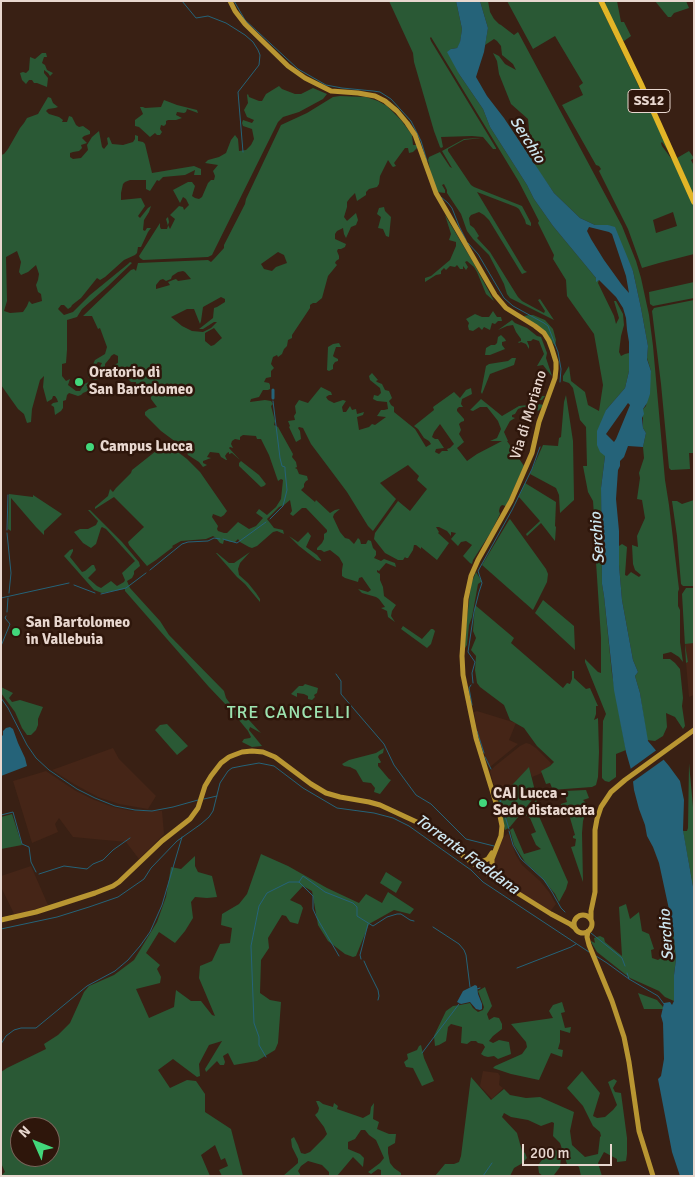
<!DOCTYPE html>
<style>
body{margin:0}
#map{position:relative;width:695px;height:1177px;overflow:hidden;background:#392014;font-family:Signika,sans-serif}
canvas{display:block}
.frame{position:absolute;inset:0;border:2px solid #e8d7cf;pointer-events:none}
.north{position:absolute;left:10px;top:1117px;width:50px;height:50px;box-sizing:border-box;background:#2e160b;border:1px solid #786359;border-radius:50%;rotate:314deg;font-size:14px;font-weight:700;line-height:20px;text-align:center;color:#e8d7cf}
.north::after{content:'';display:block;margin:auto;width:18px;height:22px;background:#42d77b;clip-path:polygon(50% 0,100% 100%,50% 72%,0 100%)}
.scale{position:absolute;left:522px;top:1144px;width:90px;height:22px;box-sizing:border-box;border:2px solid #e8d7cf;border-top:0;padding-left:6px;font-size:15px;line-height:18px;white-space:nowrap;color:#e8d7cf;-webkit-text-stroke:4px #2e160b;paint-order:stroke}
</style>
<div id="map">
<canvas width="695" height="1177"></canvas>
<div class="frame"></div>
<div class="north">N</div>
<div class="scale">200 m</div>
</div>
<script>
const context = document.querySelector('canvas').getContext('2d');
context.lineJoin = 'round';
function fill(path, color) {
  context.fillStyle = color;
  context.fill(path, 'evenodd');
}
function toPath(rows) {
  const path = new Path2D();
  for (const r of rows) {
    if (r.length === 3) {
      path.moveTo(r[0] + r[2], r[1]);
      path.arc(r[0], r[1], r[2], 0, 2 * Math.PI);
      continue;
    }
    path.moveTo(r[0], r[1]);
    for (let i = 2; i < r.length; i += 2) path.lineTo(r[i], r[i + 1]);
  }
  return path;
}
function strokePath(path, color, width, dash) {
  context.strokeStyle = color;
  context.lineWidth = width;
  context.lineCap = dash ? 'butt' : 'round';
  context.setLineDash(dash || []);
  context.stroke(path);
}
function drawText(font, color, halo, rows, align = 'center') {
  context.font = font + ' Signika,sans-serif';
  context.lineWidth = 5;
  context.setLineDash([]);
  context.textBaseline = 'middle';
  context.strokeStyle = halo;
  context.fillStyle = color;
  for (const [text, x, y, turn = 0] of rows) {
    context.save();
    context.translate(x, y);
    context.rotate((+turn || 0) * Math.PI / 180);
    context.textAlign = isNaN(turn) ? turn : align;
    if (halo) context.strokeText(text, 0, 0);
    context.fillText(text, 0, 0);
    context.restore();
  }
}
const built = toPath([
 [687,643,694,643,694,695,689,697,686,663,688,662,685,644],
 [477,711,516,723,509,740,518,744,490,767,487,763,477,730,474,712],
 [526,743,530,744,536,748,551,763,550,766,542,771,542,773,532,777,529,768,498,800,490,771,495,766,520,746],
 [113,748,119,759,156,796,148,809,119,804,98,797,74,784,52,770],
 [46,771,76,791,92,799,113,807,132,811,162,811,164,834,139,859,126,842,73,837,59,818,55,824,58,832,32,843,13,781],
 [508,833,516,855,522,865,540,881,549,892,556,904,549,913,510,887,498,877,495,873,494,860,497,851,504,837],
 [31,866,48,905,15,916,1,887,1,876],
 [483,1071,498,1073,500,1076,499,1085,503,1088,492,1099,480,1086]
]);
const green = toPath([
 [389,1,456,1,462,29,460,43,457,48,451,49,459,74,483,109,490,127,527,185,534,199,553,226,596,278,596,281,599,280,598,283,614,316,616,324,619,318,614,301,616,301,623,314,624,325,621,336,619,352,621,356,625,354,629,353,629,371,625,388,606,410,605,456,601,488,602,584,604,596,612,674,626,750,616,754,616,777,609,782,605,781,602,778,602,767,603,721,606,714,585,662,585,659,598,672,601,673,601,638,596,562,595,529,593,501,588,492,583,466,587,466,586,427,580,420,573,388,569,383,563,381,563,376,569,366,571,381,585,392,588,405,599,411,603,385,594,334,567,296,566,280,553,259,554,255,538,223,539,221,519,182,431,37,430,38,431,41,496,148,496,149,493,149,483,137,472,136,441,137,443,147,441,148,440,147,434,131,414,62,413,53],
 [480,1,488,1,490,12,494,19,499,24,501,25,514,35,518,32,622,226,636,261,641,278,649,315,653,346,665,480,669,505,679,589,678,592,678,606,680,610,680,642,683,662,679,657,671,652,663,654,663,659,670,659,675,663,680,669,683,698,682,706,685,726,683,729,675,717,666,713,667,727,663,736,655,741,647,740,640,693,635,676,638,672,633,660,622,600,619,565,619,546,622,544,627,547,625,575,627,576,631,572,639,577,641,575,635,570,633,564,632,545,638,547,637,536,645,518,642,500,637,499,640,478,639,473,644,458,643,447,646,433,643,428,643,409,646,406,651,371,647,358,648,346,641,308,633,271,608,225,595,225,580,218,554,193,528,156,530,140,528,119,511,104,499,74,497,61,493,53,499,56,505,64,516,70,513,64,502,55,501,46,497,41,494,39,485,45,488,28],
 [507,1,598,1,673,158,662,142,661,143,662,146,676,165,694,206,694,254,659,263,642,268,628,229,599,171,601,169,599,166,596,165,562,105,583,95,579,86,583,83,555,36,533,49],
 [673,212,677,226,656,233,653,220],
 [609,1,617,1,621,22,624,22,631,36,624,41,622,40,604,3],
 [655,1,686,1,689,8,674,13,671,17,668,17],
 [42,53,46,53,47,57,44,57,42,63,45,65,47,70,53,73,50,76,48,73,44,70,44,73,48,78,47,87,37,83,34,83,32,80,29,80,26,84,22,80,20,73,23,72,26,73,29,70,30,57,35,59],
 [279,86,282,89,295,94,301,94,313,88,327,94,323,99,299,112,283,117,278,122,212,255,208,257,143,260,140,258,139,256,160,223,160,227,161,229,167,229,168,226,166,219,168,217,169,222,168,225,170,229,175,219,170,215,179,206,183,207,184,210,189,205,186,199,183,197,180,203,173,190,188,182,192,182,195,186,192,196,195,198,199,199,202,197,208,183,211,180,214,180,215,176,213,171,218,165,205,163,208,160,219,157,226,153,231,140,235,135,238,139,239,151,246,150,251,145,254,139,252,129,243,126,242,123,243,120,252,123,254,120,247,117,244,110,248,103,247,95,248,94,249,97,259,101,262,101,266,94],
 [340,96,366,97,378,101,387,106,401,120,412,135,413,145,418,145,418,147,413,152,409,153,408,148,405,148,394,163,396,166,393,167,392,166,388,160,380,176,379,184,377,187,369,189,366,192,366,195,357,201,355,193,350,198,347,202,347,207,344,217,347,221,356,213,358,220,356,225,351,227,346,238,344,234,343,228,337,231,335,234,335,239,346,244,345,247,341,249,338,249,337,251,339,256,339,259,336,261,335,263,337,265,328,276,322,298,316,303,313,303,310,305,310,308,292,335,292,338,288,340,287,346,284,349,282,354,278,357,277,355,273,357,271,364,274,368,271,371,271,377,266,378,264,382,269,383,270,385,270,389,268,390,263,390,259,397,251,399,250,402,265,400,271,401,273,404,271,406,275,421,274,425,278,427,293,454,292,457,296,462,297,467,295,468,297,469,299,474,307,476,308,480,306,481,304,484,304,487,301,490,315,502,316,500,330,513,335,510,340,509,334,514,333,517,340,532,345,538,349,539,354,544,358,538,360,540,361,544,366,544,368,540,371,541,373,548,376,551,376,555,374,558,381,561,384,559,395,563,396,567,386,563,379,571,377,570,377,572,380,574,380,580,383,587,384,596,396,605,392,611,391,616,395,622,388,617,387,611,381,608,385,607,379,599,376,597,362,593,358,589,368,592,371,590,362,577,359,578,358,582,345,578,342,576,342,570,343,564,339,557,330,550,324,552,321,550,317,550,317,548,322,543,324,539,324,534,327,532,327,530,306,508,302,508,293,516,290,514,292,511,290,500,284,505,279,507,267,519,274,528,283,530,284,534,277,531,273,532,257,546,252,548,249,547,240,542,238,539,235,542,231,542,224,540,223,544,220,543,216,538,213,536,206,539,181,541,172,546,173,547,156,560,147,566,129,545,128,542,144,527,114,497,95,509,95,507,108,496,110,489,113,492,116,488,131,473,132,470,166,443,187,459,200,472,227,511,224,515,221,517,213,514,212,517,218,526,217,529,218,531,224,533,227,533,238,522,249,529,256,526,263,518,256,513,259,509,267,515,276,507,281,499,283,480,281,479,278,481,269,455,261,439,257,439,256,436,243,435,240,437,240,440,235,439,232,441,231,444,233,448,230,447,229,448,240,460,232,453,229,454,229,452,227,453,225,456,227,460,226,460,221,457,219,453,210,452,207,457,211,458,203,461,203,463,207,465,203,467,199,462,188,455,187,453,189,453,188,451,161,431,145,415,145,412,149,409,157,407,151,399,151,396,138,387,136,383,136,382,131,382,114,365,118,363,118,356,114,354,111,356,110,358,105,364,105,368,102,371,98,371,102,363,98,362,97,363,93,371,97,373,98,378,96,380,94,380,88,377,87,371,89,371,91,369,95,360,105,354,107,347,100,328,98,329,92,316,83,316,131,270,134,269,136,271,138,263,208,260,211,262,214,259,224,248,224,245,245,204,246,199,281,125,307,113,333,97],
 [278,252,284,255,287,263,276,267,272,271,264,269,261,264],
 [183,271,185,272,191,279,178,281,176,279,173,280,168,282,170,285,156,289,156,285,160,280,163,279,166,281,171,279,172,276,178,272],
 [221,297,225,299,225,302,217,307,214,308,213,318,199,329,203,329,214,322,217,322,211,328,203,332,192,331,182,326,171,317,187,309,194,309,200,324,201,321,203,307],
 [214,328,222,338,214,345,211,346,205,341,205,333],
 [48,97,51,98,53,103,58,107,55,108,48,109,46,111,49,114,59,117,63,120,62,122,67,122,69,116,72,117,76,125,79,127,83,126,90,131,90,134,84,136,82,138,87,143,81,145,82,148,79,151,73,152,70,153,70,157,73,159,81,158,88,150,87,145,92,137,99,131,102,147,104,149,108,144,107,138,109,137,112,144,123,145,133,142,135,139,135,135,138,136,138,141,143,142,145,144,152,173,194,166,201,169,201,175,194,175,195,170,185,175,163,177,159,181,157,180,150,191,146,189,146,180,130,180,125,182,123,184,121,193,121,200,141,198,145,206,138,216,140,218,148,208,151,206,149,212,144,220,143,230,145,231,147,228,151,228,148,232,141,247,138,247,137,253,135,255,124,260,105,277,100,280,97,278,81,298,72,305,71,307,68,309,64,305,61,305,58,309,64,315,73,312,90,295,128,264,130,262,132,263,108,286,82,309,77,317,67,320,67,350,66,363,62,364,62,376,66,381,70,379,68,385,76,391,80,391,84,384,89,382,86,386,92,385,95,386,92,389,83,393,81,395,78,396,69,393,67,395,66,400,63,401,63,408,61,411,55,415,54,407,51,405,53,403,58,402,57,399,55,396,53,396,52,399,47,402,43,387,44,376,40,380,32,409,31,422,27,423,24,414,18,409,1,385,1,155,4,154,8,149,20,128,24,123,27,118,38,114],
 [17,251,21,262,19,272,21,275,28,272,36,265,39,274,38,280,36,285,38,292,41,294,42,301,32,304,29,301,27,306,23,312,10,313,4,311,7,301,6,257],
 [164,100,177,105,197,110,198,113,187,109,186,112,184,113,177,112,176,115,182,118,176,120,168,120,166,121,166,124,164,126,161,125,160,129,162,132,160,135,157,135,155,133,150,137,139,127,135,126,135,120,143,114,140,107,143,107,145,108,161,107],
 [478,138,481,138,464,140,448,149,448,151,471,185,474,187,522,206,531,223,531,226,526,224,525,220,519,209,516,207,477,192,524,270,527,272,522,274,489,220,484,215,479,212,471,215,469,218,470,225,474,228,479,236,477,238,490,252,518,297,522,301,544,313,545,311,538,300,540,299,554,320,510,298,507,294,504,284,489,255,473,239,467,231,461,214,447,193,447,190,444,184,442,185,445,190,445,193,437,192,432,179,428,160,429,157,440,152,450,167,452,168,442,151,464,139],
 [689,151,694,158,691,160,694,166,694,197,677,158],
 [384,207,385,211,391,217,389,237,386,236,383,229,378,228,381,217,377,214,379,208],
 [445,215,473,262,494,301,486,294,477,272,474,267,467,261,465,262,468,267,466,270,463,266,463,269,460,269,457,265,455,267,450,266,446,270,444,268,441,271,441,274,436,275,425,282,425,278,431,276,450,260,456,246,456,242,449,240,451,234],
 [694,282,694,298,653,306,650,304,649,292],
 [694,300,694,453,689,453,690,469,671,470,669,468,661,384,652,311,654,308],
 [493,311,497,317,501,317,502,321,498,321,495,324,492,323,490,330,484,327,482,330,479,327,473,331,469,330,468,326,469,323,466,319,475,314,482,317,489,317],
 [529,315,533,315,545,320,553,329,556,340,555,346,545,332,525,317,524,316],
 [512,320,515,323,527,328,537,336,541,337,547,353,546,358,552,376,550,374,543,365,537,366,544,354,539,341,533,339,531,341,527,341,529,346,529,349,526,344,521,342,519,343,518,342,521,341,521,339,516,332,513,325,507,326,498,330],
 [501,335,505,339,506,341,502,342,502,345,505,349,490,355,485,355,486,348,491,345,495,345,497,343,498,337],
 [339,343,341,347,336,347,333,356,334,357,338,359,338,361,335,362,333,365,333,369,329,371,327,370,328,347,333,344],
 [512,358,516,358,514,365,490,374,482,394,481,392,486,366,489,364,508,361],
 [372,373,378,380,376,381,377,382,382,384,385,390,389,391,392,398,389,401,391,405,394,407,394,412,415,429,426,447,431,444,429,441,424,438,418,429,414,426,434,410,433,407,454,392,460,398,466,390,471,388,472,394,462,399,461,404,463,407,459,407,457,409,457,411,464,419,464,421,461,422,459,424,461,430,459,434,464,442,457,448,467,461,477,454,502,441,490,441,497,438,501,429,498,421,487,407,480,407,473,411,470,410,481,399,502,416,519,406,527,405,538,400,542,396,545,396,542,400,539,400,538,404,544,405,538,411,533,404,531,407,531,411,529,407,523,407,518,409,515,414,512,415,512,417,515,418,510,421,504,432,508,441,507,441,524,466,506,506,502,505,500,507,499,511,500,514,491,532,473,560,472,564,470,563,463,556,472,545,466,541,461,542,458,546,451,539,456,533,451,532,451,536,447,531,439,527,436,527,439,532,438,533,449,543,437,560,421,547,421,549,416,545,414,545,413,550,408,558,406,558,405,557,403,560,398,560,385,553,374,539,375,533,398,501,410,511,427,489,417,480,419,476,408,465,380,483,396,499,373,531,368,526,347,492,311,444,303,428,299,427,298,428,300,431,301,439,296,442,289,427,290,426,288,421,295,420,294,416,296,413,295,406,299,400,308,403,321,387,331,392,332,395,329,395,326,397,328,400,334,403,343,400,346,401,342,407,343,412,346,412,350,406,352,410,356,409,357,414,364,412,363,415,357,417,359,430,369,427,372,424,375,425,386,417,377,416,381,410,384,410,388,409,387,402,377,401,373,399,374,395,378,396,381,393,380,388,370,380,369,376],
 [440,424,454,444,450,448,447,449,448,451,442,451,439,454,435,452,436,449,444,448,438,439,435,439,432,437,434,432],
 [566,395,573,441,574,498,574,500,560,513,559,495,556,488,530,474,543,445,558,446,559,438,561,437,564,402],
 [241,461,259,475,266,484,264,486,261,487,239,466,239,463],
 [525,483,556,502,555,526,556,527,555,541,541,523,527,536,526,534,540,521,519,497,519,496],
 [9,494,33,497,33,495,62,514,61,515,44,531,44,535,36,527,11,498,11,531,8,529],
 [694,500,694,586,683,586,681,584,677,536,672,501,677,501,682,504],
 [88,510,90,510,122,542,139,562,140,566,134,571,134,574,132,578,127,581,130,588,160,621,169,635,224,691,226,698,229,702,236,710,237,707,240,710,259,731,261,733,250,727,249,730,262,746,252,747,242,742,244,739,250,738,251,737,248,731,229,708,210,688,209,687,125,591,125,589,102,593,94,590,64,556,70,550,73,549,73,551,70,557,82,572,85,571,92,565,94,565,96,570,88,578,97,586,101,588,111,581,117,586,124,582,125,580,122,573,135,561,106,529,102,527,101,528,96,544,91,548,83,543,74,532,80,529,88,529,96,525,98,521],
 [510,519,546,569,548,574,547,582,533,610,482,565,509,520],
 [308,532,311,536,306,547,317,555,321,560,321,561,317,560,299,546,289,536,298,542],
 [250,552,240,563,238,569,239,575,248,583,256,593,260,599,260,602,245,584,237,577,216,553,217,553,229,563,234,563],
 [476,572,481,580,481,582,478,584,472,617,469,625,467,645,465,648,466,626,471,584],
 [686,588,694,588,694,643,685,644,688,662,686,663,682,594],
 [543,600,574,626,575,650,535,613],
 [475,605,514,638,511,643,563,688,567,683,570,684,572,679,572,671,574,671,574,678,586,689,590,688,598,706,596,706,596,714,594,720,598,718,599,752,598,777,596,785,592,787,551,790,552,788,550,783,546,784,541,771,550,766,554,762,537,746,524,728,510,720,504,705,480,687,477,683,475,670,476,656,471,650,476,638,473,631],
 [403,626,422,639,431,629,433,629,435,631,431,644,427,648,401,629],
 [305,684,318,688,317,693,314,695,315,697,312,700,308,699,308,696,304,694,297,693,297,697,291,694,299,686,303,686],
 [1,687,13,693,9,698,12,702,20,700,43,707,38,719,38,725,36,730,31,735,27,735,22,728,15,712,1,693],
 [167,724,188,746,177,755,155,730,160,725],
 [384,748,383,753,379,755,378,757,381,762,380,763,378,763,378,766,389,779,391,780,380,794,374,792,375,788,371,783,363,782,356,770,350,767,344,766,342,764,349,760,376,753],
 [689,763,694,818,694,892,683,831,687,831,688,828],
 [529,767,536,795,510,827,505,830,498,800],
 [586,790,589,798,583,800,588,805,583,821,582,833,583,882,571,847,575,846,576,839,573,838,573,836,575,835,568,811,562,812,561,804,567,802,564,791],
 [536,800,538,805,535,812,536,815,538,814,568,882,566,889,559,902,555,894,541,877,525,862,514,845,510,830,513,828,524,854,541,849,536,845,531,834,536,832,530,818,529,818,528,815,526,816,525,812],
 [12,814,22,845,1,849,1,817],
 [261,854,288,866,327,888,359,903,366,894,382,903,388,892,414,909,410,914,394,910,369,924,356,956,353,957,345,954,328,941,318,925,312,891,303,886,290,900,301,905,303,908,298,924,290,922,286,916,282,915,268,938,269,948,261,960,260,993,270,1000,281,1002,278,1043,275,1050,257,1061,234,1065,228,1053,223,1056,225,1062,224,1065,220,1065,217,1061,206,1072,205,1069,222,1041,209,1045,199,1064,200,1076,197,1077,173,1059,158,1070,170,1088,187,1080,196,1081,205,1094,205,1112,231,1129,243,1176,222,1176,219,1170,228,1166,225,1158,221,1160,215,1145,201,1155,210,1176,1,1176,5,1172,1,1163,1,1072,7,1068,46,1049,44,1044,58,1035,70,1023,84,992,89,986,114,975,134,960,157,922,166,897,171,867,181,869,195,856,195,866,198,872,212,876,217,897,207,898,195,897,191,902,193,918,185,931,175,943,159,932,146,953,160,965,157,969,161,977,160,983,136,989,149,1018,174,1007,176,990,191,1001,201,1001,212,1015,215,1016,199,978,200,966,212,961,220,944,230,943,232,928,221,925,222,914,239,904,247,894],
 [20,1127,50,1127,50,1157,20,1157],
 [386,872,402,882,396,893,380,883],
 [626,904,630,919,639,912,642,931,649,934,654,949,651,950,652,958,658,960,661,958,664,938,673,928,676,959,674,975,674,1001,665,997,659,991,630,978,597,952,591,942,591,941,595,943,594,938,600,936,604,938,605,942,622,956,619,907],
 [485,987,492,1006,487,1014,489,1020,494,1017,499,1018,502,1024,502,1029,493,1036,489,1041,493,1043,499,1040,509,1042,511,1054,498,1059,494,1056,488,1057,484,1056,481,1054,485,1047,483,1044,478,1043,476,1041,471,1041,467,1044,461,1043,462,1027,451,1024,448,1027,446,1041,439,1045,435,1046,434,1036,446,1011,453,1006,460,1005,470,1003,473,1008,478,1012,483,1010,484,1007,478,991],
 [638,993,657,1000,663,1007,663,1009,644,1009],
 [562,1002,565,1012,561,1013,565,1028,571,1027,570,1033,560,1030,560,1042,558,1049,563,1050,562,1057,551,1053,539,1080,511,1074,493,1068,495,1066,522,1054,527,1047,526,1042,511,1024,553,1018,549,1011,553,1005],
 [421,1045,424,1058,434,1081,422,1086,413,1068,406,1067,404,1062,408,1059,407,1054,417,1050,419,1046],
 [582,1071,600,1093,593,1116,597,1118,605,1117,613,1110,617,1105,608,1082,614,1079,617,1081,613,1088,615,1092,621,1093,627,1138,627,1154,626,1161,617,1162,617,1159,604,1152,598,1163,602,1176,581,1176,579,1167,576,1165,567,1164,560,1143,553,1136,554,1123,552,1122,541,1126,528,1120,511,1117,504,1113,502,1117,517,1133,522,1151,525,1153,527,1158,521,1164,514,1168,510,1176,435,1176,445,1164,454,1164,459,1162,461,1156,471,1077,491,1100,504,1089,510,1095,526,1098,540,1097,574,1112,570,1131,572,1145,585,1157,598,1154,600,1137,601,1136,600,1132,593,1126,583,1106,567,1088],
 [316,1101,319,1101,323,1104,333,1107,334,1103,338,1106,337,1109,363,1118,370,1114,371,1107,374,1103,373,1119,379,1122,377,1129,389,1134,396,1134,395,1143,388,1147,388,1153,390,1163,394,1168,401,1173,401,1176,381,1176,381,1170,378,1169,371,1174,368,1172,380,1163,384,1158,376,1140,369,1135,365,1130,361,1130,355,1139,348,1142,348,1149,360,1154,364,1158,363,1167,353,1157,337,1176,329,1176,329,1172,322,1165,308,1161,301,1166,298,1171,301,1176,283,1176,298,1163,298,1159,292,1147,291,1139,294,1137,298,1145,301,1153,305,1154,310,1152,324,1138,327,1134,324,1127,315,1115,318,1112,319,1108],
 [552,1148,559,1152,561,1158,560,1167,554,1175,543,1176,539,1173,538,1165,542,1160,547,1149]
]);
const water = toPath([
 [456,1,480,1,488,28,484,52,476,77,487,96,504,118,554,193,580,218,595,225,608,225,615,227,633,271,641,308,648,346,647,359,651,371,650,394,647,403,643,409,644,414,642,418,643,428,646,433,643,447,628,446,624,457,620,461,620,466,618,470,616,499,619,531,619,565,622,600,633,660,638,672,635,676,640,693,648,741,669,766,680,781,684,800,683,830,694,892,694,1176,680,1176,672,1152,658,1079,661,1076,664,1059,663,1023,661,1016,664,1003,670,1002,672,1005,674,1001,674,975,676,959,673,928,659,863,653,847,647,836,645,825,639,809,634,790,632,773,626,752,614,690,604,596,602,584,601,488,605,456,600,452,597,445,597,431,606,410,625,388,629,371,629,342,627,330,626,318,623,308,616,297,599,280,596,282,596,278,553,226,534,199,527,185,490,127,483,109,459,74,447,52,451,49,457,48,460,42,462,29],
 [589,227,609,232,612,234,626,276,629,293,622,285,604,260,591,239,587,231],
 [628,403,630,405,616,439,614,442,606,434],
 [10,727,13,729,18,743,25,758,27,766,1,776,1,737,3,735,3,731,6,728],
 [475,985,477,986,478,994,482,1004,482,1009,480,1010,476,1009,470,1002,461,1004,457,1002,463,991]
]);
const pier = toPath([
 [658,749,666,758,631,783,629,770]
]);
const stream = toPath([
 [182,1,196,18,208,16,226,23,245,35,253,42,258,50,260,55,259,65,238,92,243,152],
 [234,1,245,20,298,69,326,85,342,88,373,91,380,92,391,99,411,121,421,141,427,161],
 [441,197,448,203,452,208,459,226,466,240],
 [468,243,478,254,504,298,513,306,544,323,548,326,558,352,561,369,560,382],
 [270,519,283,506,287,490,285,470,285,467,282,466,280,458,273,401],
 [7,530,8,495],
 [7,533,11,573,9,593],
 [223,539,237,543,266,522],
 [150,570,182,544,188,542,208,541,214,538,220,539],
 [74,585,95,593],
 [101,594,126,588,146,573],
 [1,598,69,583],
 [7,612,8,598],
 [1,646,10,624,5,618,6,616],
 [336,674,341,681,341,694,384,744,394,765,416,795,431,804,466,839,494,846],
 [473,683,472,673,475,662,468,652,474,612,479,592,482,583,478,571,512,510,532,469,540,447],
 [471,685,469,688,472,705],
 [1,698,8,708,27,745,36,758,49,770,77,789,95,798,115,806,135,810,152,811,173,807,198,800],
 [477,731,484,753],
 [485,757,491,769],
 [204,799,217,796],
 [500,800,509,829],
 [1,815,13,812,22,844,29,847,31,862,36,872],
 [509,831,513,845,521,859,544,880,552,892,561,908,565,912],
 [39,874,64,866,87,869,93,864,103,860,113,850,130,838],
 [299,882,303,876,325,892,353,903,357,907,357,916,373,926,387,917,397,914,401,914,410,920,414,921],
 [433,927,459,944,464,950,466,955,470,987],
 [1,929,57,917,89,907,118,897,144,879,151,868,177,841,201,824,209,817,213,811,220,783,228,771,232,768,242,766,259,763,274,766,303,788,337,808,374,813,393,818,409,826,471,870,483,882,589,952],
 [591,933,622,958,625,966],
 [596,956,607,963,629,979,658,996,664,1004],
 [361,959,360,955,368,924],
 [364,961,368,970,378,990,379,996,378,1000],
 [517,968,571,947,576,944],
 [627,973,629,979],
 [477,989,480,988],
 [1,1044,6,1036,14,1030,21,1028,36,1028,87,986,115,971,128,960,140,946,150,932,162,905,182,837],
 [422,1053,459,1004],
 [266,1057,259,1045,259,1037,254,1023,251,946,259,906,267,893,289,882,299,882,313,896,313,909,317,918,339,956],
 [483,1176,492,1163]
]);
const canal = toPath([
 [273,390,273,398]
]);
const secondary = toPath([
 [230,1,235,11,245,24,288,66,305,78,331,91,358,93,375,96,385,101,397,111,407,123,415,135,436,193,495,295,506,308,535,326,544,333,549,341,552,349,556,362,556,369,555,378,539,422,532,453,511,501,478,560,471,576,466,599,462,656,463,675,476,738,500,816,502,826,501,836,492,859,492,866,495,877,503,884],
 [470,858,477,862,481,862,488,859,492,853],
 [583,924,9],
 [591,919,591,911,595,892,595,830,597,819,601,807,611,792,625,780,694,730],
 [1,920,36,912,95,893,113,886,119,882,162,841,190,819,198,808,205,786,211,776,221,763,229,757,234,755,242,752,252,751,263,752,275,757,311,784,326,793,340,797,369,802,380,805,421,824,487,874,551,914,570,924,575,928],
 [588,931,587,937,589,945,612,1001,624,1037,629,1062,639,1131,653,1176]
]);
const primary = toPath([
 [601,1,641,84,694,202]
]);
const markers = [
 [79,382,5,"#42d77b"],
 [90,447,5,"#42d77b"],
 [16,632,5,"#42d77b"],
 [483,803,5,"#42d77b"]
];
const shields = [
 [649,101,42]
];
const shieldNames = [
 ["SS12",649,101]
];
const poiNames = [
 ["Oratorio di",89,373],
 ["San Bartolomeo",89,390],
 ["Campus Lucca",100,447],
 ["San Bartolomeo",26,623],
 ["in Vallebuia",26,640],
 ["CAI Lucca -",493,794],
 ["Sede distaccata",493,811]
];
const streetNames = [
 ["Via di Moriano",529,415,-73]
];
const waterNames = [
 ["Serchio",527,140,58],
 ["Serchio",598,538,-94],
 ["Torrente Freddana",467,855,36],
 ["Serchio",667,935,-94]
];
const quarterNames = [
 ["TRE CANCELLI",289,713]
];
fill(built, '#452517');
fill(green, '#2a5935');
fill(water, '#256379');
fill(pier, '#392014');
strokePath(stream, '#256379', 1);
strokePath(canal, '#256379', 3);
strokePath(secondary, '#b99632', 5);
strokePath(primary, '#e2b527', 5.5);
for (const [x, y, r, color] of markers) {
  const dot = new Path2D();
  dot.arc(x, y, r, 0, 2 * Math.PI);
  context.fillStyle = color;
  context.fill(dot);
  strokePath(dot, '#2e160b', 2);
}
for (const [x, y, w] of shields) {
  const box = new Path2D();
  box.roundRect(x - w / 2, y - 11.5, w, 23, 4);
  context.fillStyle = '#2e160b';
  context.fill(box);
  strokePath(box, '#e8d7cf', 1);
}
drawText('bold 14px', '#e8d7cf', null, shieldNames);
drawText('bold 15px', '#e8d7cf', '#2e160b', poiNames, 'left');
drawText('15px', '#e8d7cf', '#2e160b', streetNames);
drawText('italic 16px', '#cde6f0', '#2e160b', waterNames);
context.letterSpacing = '1px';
drawText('18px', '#9de3b0', '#2e160b', quarterNames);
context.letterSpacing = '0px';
</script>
